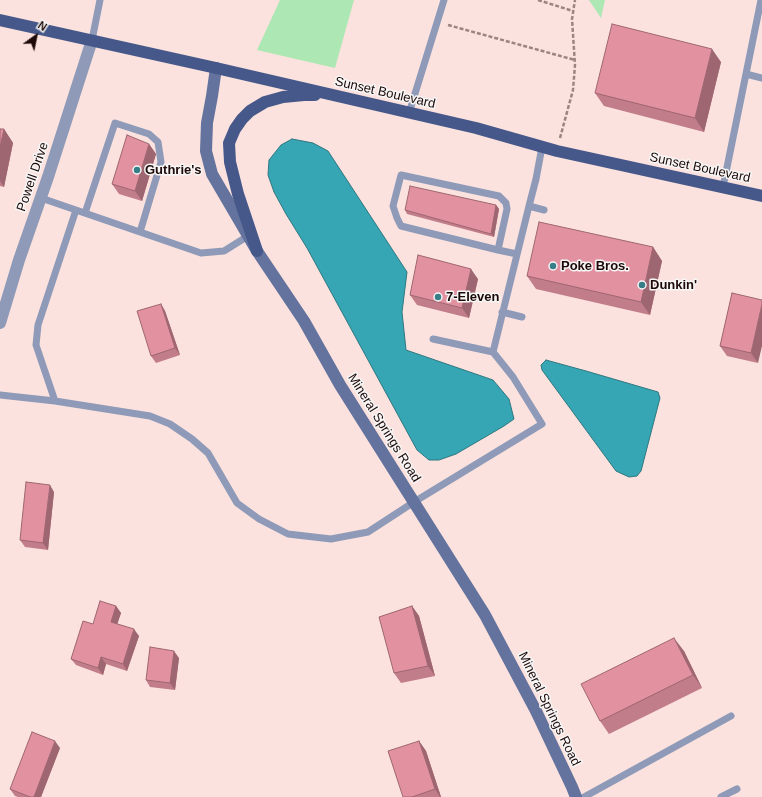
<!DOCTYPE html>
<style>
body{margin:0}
#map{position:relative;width:762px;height:797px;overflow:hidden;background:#fbe2de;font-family:Arial,sans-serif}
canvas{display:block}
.north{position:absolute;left:16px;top:16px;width:40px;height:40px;-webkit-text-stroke:3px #f6f6f6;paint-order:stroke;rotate:33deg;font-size:11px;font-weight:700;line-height:16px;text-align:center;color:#1d0907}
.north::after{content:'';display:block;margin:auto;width:14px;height:18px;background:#1d0907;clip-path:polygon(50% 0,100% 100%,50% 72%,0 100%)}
</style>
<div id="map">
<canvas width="762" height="797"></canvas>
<div class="north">N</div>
</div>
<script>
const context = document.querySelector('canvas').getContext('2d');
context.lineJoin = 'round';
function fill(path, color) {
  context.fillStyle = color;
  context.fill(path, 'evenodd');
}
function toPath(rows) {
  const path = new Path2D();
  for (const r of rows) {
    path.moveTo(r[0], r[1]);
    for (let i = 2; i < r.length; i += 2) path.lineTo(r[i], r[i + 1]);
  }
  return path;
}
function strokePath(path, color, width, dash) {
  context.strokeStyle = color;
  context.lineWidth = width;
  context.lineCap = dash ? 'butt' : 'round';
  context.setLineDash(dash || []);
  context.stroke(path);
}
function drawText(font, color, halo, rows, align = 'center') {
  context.font = font + ' Arial,sans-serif';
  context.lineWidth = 3;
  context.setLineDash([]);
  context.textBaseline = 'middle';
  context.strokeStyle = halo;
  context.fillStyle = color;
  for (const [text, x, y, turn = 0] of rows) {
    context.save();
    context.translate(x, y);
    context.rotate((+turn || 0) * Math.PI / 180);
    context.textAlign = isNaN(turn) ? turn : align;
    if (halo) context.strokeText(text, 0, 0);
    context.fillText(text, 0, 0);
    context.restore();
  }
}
const green = toPath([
 [280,0,354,0,335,68,257,50],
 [589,0,605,0,601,18]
]);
const water = toPath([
 [292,139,313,143,328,151,407,272,402,312,406,350,493,380,509,399,514,419,504,426,456,454,439,460,429,460,417,450,307,248,286,214,274,192,268,175,269,160,281,145,292,139],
 [546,360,586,371,658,392,660,398,641,471,637,476,629,477,616,471,542,370,541,365,546,360]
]);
const path = toPath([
 [538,0,573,11],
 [448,25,575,60],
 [560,138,573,90,575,65,572,19,575,0]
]);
const lane = toPath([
 [92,40,100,0],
 [746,74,762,78],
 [409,113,444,0],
 [542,147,536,179,529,206,544,210],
 [723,187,761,0],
 [41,198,201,253,224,251,248,236],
 [85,213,115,123,149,134,158,142,161,162,140,232],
 [498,250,507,209,506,203,499,196,401,175,393,206,397,218,401,226,498,250,517,254],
 [502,312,522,317],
 [433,339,493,352],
 [0,395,55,401,36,345,38,325,76,210],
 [55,401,150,416,170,424,192,439,208,453,237,503,259,519,288,534,331,539,368,532,414,502,542,424,513,377,493,352,529,206],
 [584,797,731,716],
 [721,797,737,789]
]);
const street = toPath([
 [0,323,19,260,48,177,92,40]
]);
const secondary = toPath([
 [216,68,212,96,207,123,206,151,212,174,257,251,304,321,340,385,485,615,536,711,572,787,576,797]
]);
const primary = toPath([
 [0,20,216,68,476,128,557,151,762,196],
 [257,251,238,194,230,162,229,143,235,129,242,119,250,111,265,102,283,97,304,95,315,95]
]);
const wall = toPath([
 [721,62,704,132,604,106,595,93],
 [0,129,4,129,13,143,4,187,0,186],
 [149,144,156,154,142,201,119,194,112,184],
 [496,205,499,209,494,237,407,214,405,210],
 [653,247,662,261,650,315,536,289,527,276],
 [478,279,469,318,417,305,410,295],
 [732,293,758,363,727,356,720,346],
 [161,304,165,311,180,355,156,363,151,356],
 [54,492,48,550,25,547,20,540],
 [116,606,121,613,117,624,139,636,127,671,106,664,103,675,76,665,71,659,93,624],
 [412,606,419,616,435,676,401,683,394,673],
 [684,651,702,688,609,734,600,721],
 [179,658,175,690,150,687,146,680],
 [419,741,426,751,441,797,403,797],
 [60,748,41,797,18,797,15,796,10,789]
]);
const shadedWall = toPath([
 [712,49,721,62,704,132,695,118],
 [4,129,13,143,4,187,0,181,0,148],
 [149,144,156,154,142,201,135,191],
 [496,205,499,209,494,237,491,234],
 [653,247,662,261,650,315,641,302],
 [471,269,478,279,469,318,462,308],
 [161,304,165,311,180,355,175,348],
 [762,304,762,346,758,363,751,353],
 [50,485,54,492,48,550,43,543],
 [116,606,121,613,116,628,111,622],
 [412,606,419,616,435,676,428,666],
 [134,629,139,636,127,671,123,664],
 [674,638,684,651,702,688,693,675],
 [174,651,179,658,175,690,170,683],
 [101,657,106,664,103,675,98,668],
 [55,741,60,748,41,797,34,797],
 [419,741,426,751,441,797,440,797,435,789]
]);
const building = toPath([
 [612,24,712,49,695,118,595,93,612,24],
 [0,129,4,129,0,148,0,129],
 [127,135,149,144,135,191,112,184,127,135],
 [410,186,496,205,491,234,405,210,410,186],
 [539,222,653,247,641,302,527,276,539,222],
 [418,255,471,269,462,308,410,295,418,255],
 [732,293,762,300,762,304,751,353,720,346,732,293],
 [161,304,175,348,151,356,137,311,161,304],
 [26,482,50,485,43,543,20,540,26,482],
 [100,601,116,606,111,622,134,629,123,664,101,657,98,668,71,659,83,621,93,624,100,601],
 [412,606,428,666,394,673,379,617,412,606],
 [674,638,693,675,600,721,581,684,674,638],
 [150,647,174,651,170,683,146,680,150,647],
 [32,732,55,741,34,797,30,797,10,789,32,732],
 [419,741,435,789,412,797,403,797,388,751,419,741]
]);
const markers = [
 [137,170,4,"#377e88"],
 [553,266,4,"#377e88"],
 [642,285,4,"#377e88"],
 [438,297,4,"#377e88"]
];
const streetNames = [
 ["Sunset Boulevard",385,93,13],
 ["Sunset Boulevard",700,168,12],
 ["Powell Drive",33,177,-71],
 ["Mineral Springs Road",384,428,58],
 ["Mineral Springs Road",549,709,64]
];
const poiNames = [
 ["Guthrie's",145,170],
 ["Poke Bros.",561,266],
 ["Dunkin'",650,285],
 ["7-Eleven",446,297]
];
fill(green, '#ade7b3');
fill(water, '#36a6b4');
strokePath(water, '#2e7780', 1);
strokePath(path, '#9b8481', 2.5, [4, 2]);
strokePath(lane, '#8e9ab7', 7);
strokePath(street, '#8e9ab7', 12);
strokePath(secondary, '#63739d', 12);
strokePath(primary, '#455889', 12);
fill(wall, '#c27d8a');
fill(shadedWall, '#9e6671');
fill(building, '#e291a1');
strokePath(building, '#9e6671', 1);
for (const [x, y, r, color] of markers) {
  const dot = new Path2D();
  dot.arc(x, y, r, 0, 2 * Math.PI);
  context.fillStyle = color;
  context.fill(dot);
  strokePath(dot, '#f6f6f6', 1.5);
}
drawText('13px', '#1d0907', '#f6f6f6', streetNames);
drawText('bold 13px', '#1d0907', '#f6f6f6', poiNames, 'left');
</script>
